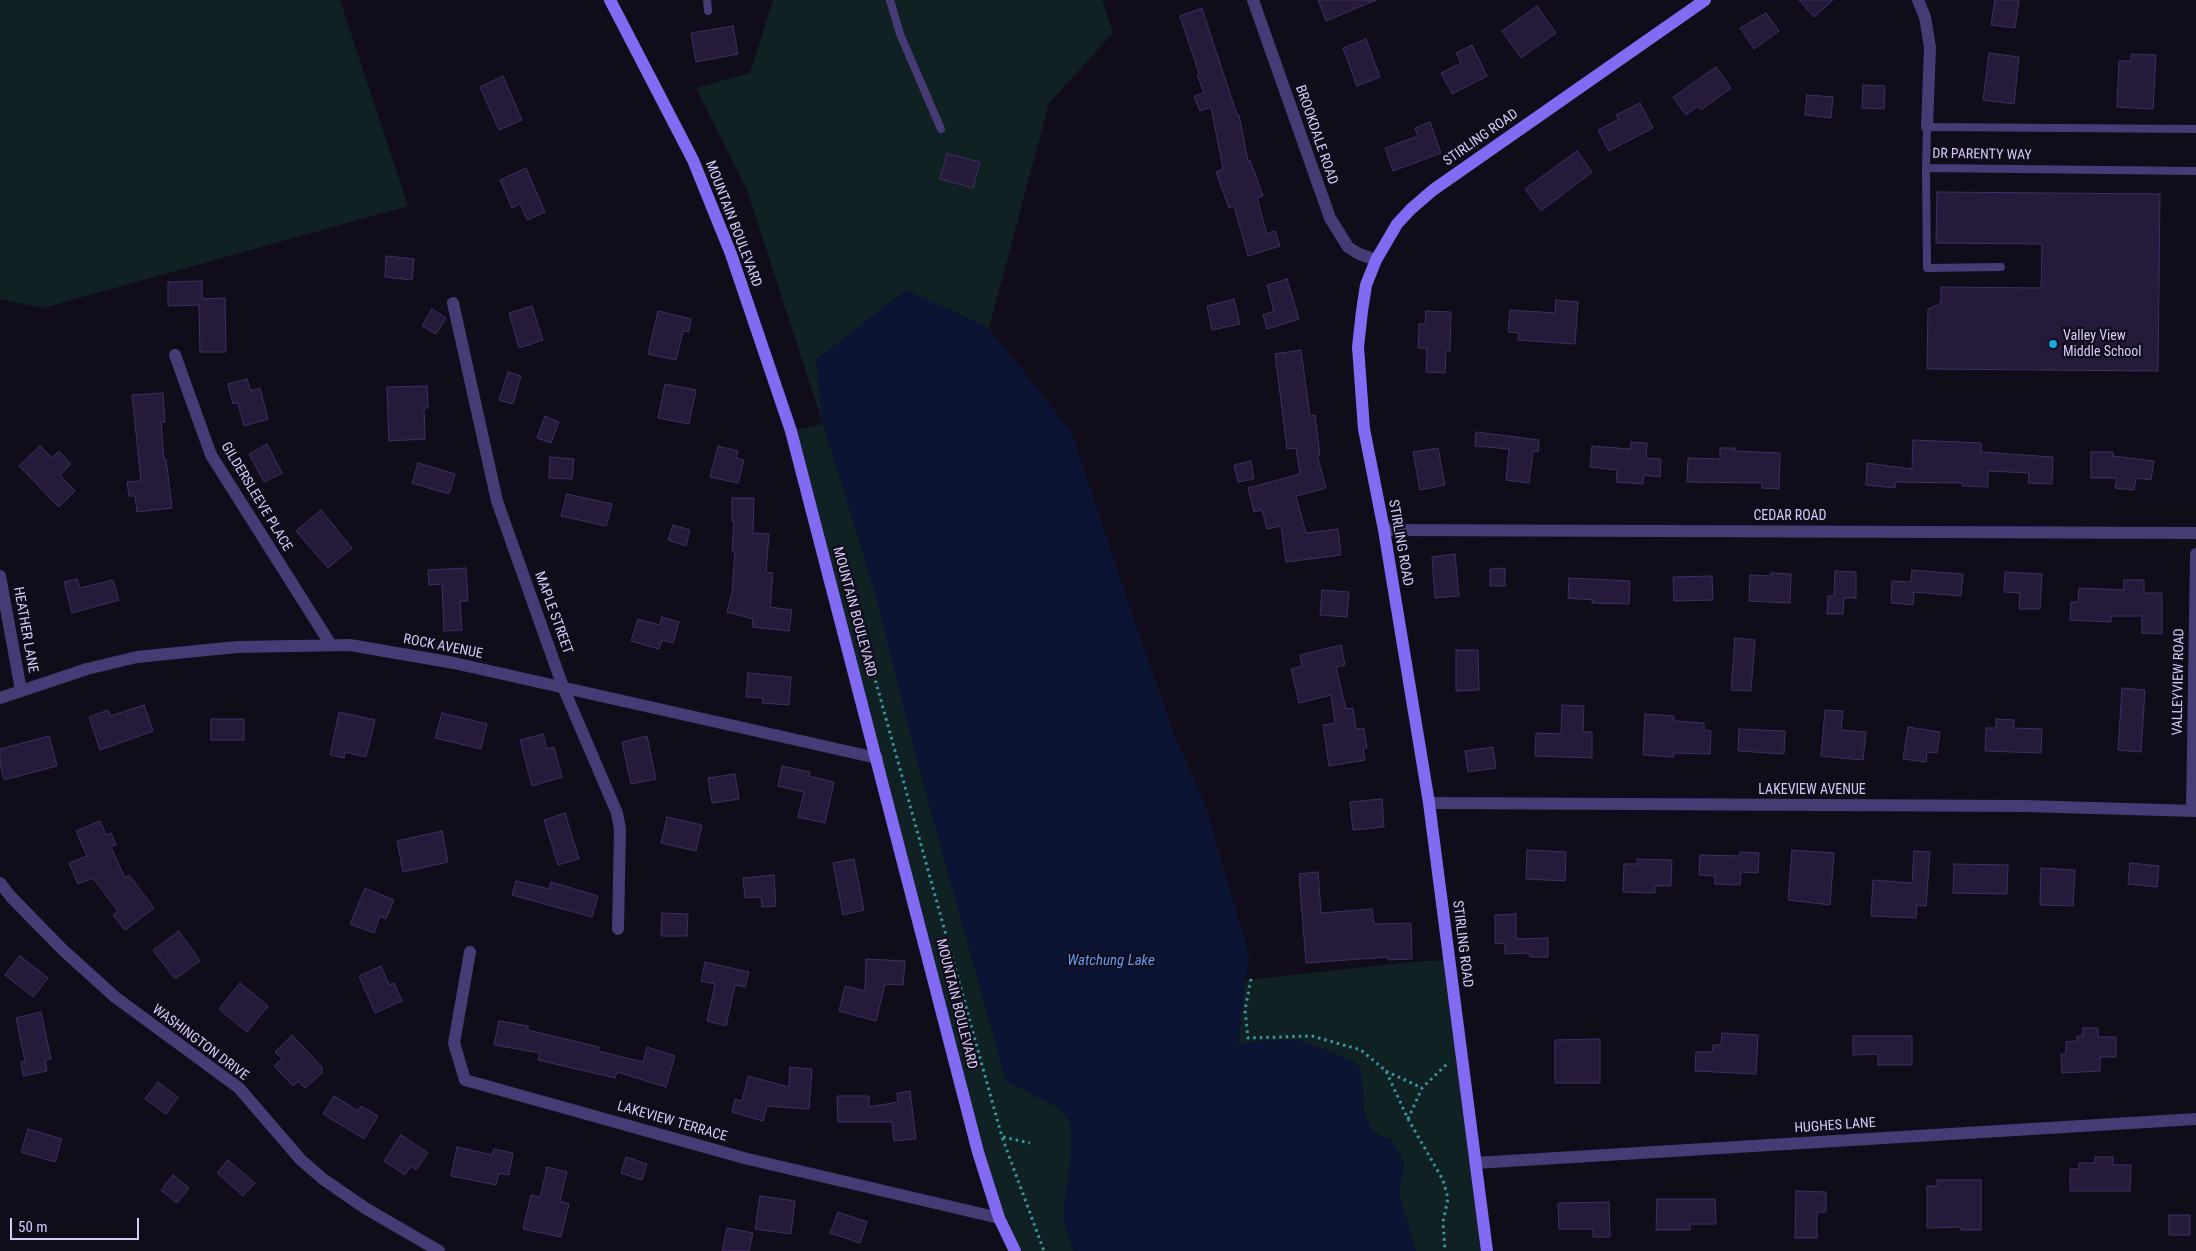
<!DOCTYPE html>
<style>
body{margin:0}
#map{position:relative;width:2196px;height:1251px;overflow:hidden;background:#110c1a;font-family:"Roboto Condensed",sans-serif}
canvas{display:block}
.scale{position:absolute;left:10px;top:1218px;width:129px;height:22px;box-sizing:border-box;border:2px solid #d7cafa;border-top:0;padding-left:6px;font-size:15px;line-height:18px;white-space:nowrap;color:#d7cafa;-webkit-text-stroke:4px #110c1a;paint-order:stroke}
</style>
<div id="map">
<canvas width="2196" height="1251"></canvas>
<div class="scale">50 m</div>
</div>
<script>
const context = document.querySelector('canvas').getContext('2d');
context.lineJoin = 'round';
function fill(path, color) {
  context.fillStyle = color;
  context.fill(path, 'evenodd');
}
function toPath(rows) {
  const path = new Path2D();
  for (const r of rows) {
    path.moveTo(r[0], r[1]);
    for (let i = 2; i < r.length; i += 2) path.lineTo(r[i], r[i + 1]);
  }
  return path;
}
function strokePath(path, color, width, dash) {
  context.strokeStyle = color;
  context.lineWidth = width;
  context.lineCap = dash ? 'butt' : 'round';
  context.setLineDash(dash || []);
  context.stroke(path);
}
function drawText(font, color, halo, rows, align = 'center') {
  context.font = font + ' "Roboto Condensed",sans-serif';
  context.lineWidth = 4.5;
  context.setLineDash([]);
  context.textBaseline = 'middle';
  context.strokeStyle = halo;
  context.fillStyle = color;
  for (const [text, x, y, turn = 0] of rows) {
    context.save();
    context.translate(x, y);
    context.rotate((+turn || 0) * Math.PI / 180);
    context.textAlign = isNaN(turn) ? turn : align;
    if (halo) context.strokeText(text, 0, 0);
    context.fillText(text, 0, 0);
    context.restore();
  }
}
const green = toPath([
 [0,0,340,0,408,206,43,308,0,299],
 [773,0,1102,0,1113,33,1049,103,989,328,906,290,816,360,823,424,873,585,915,753,1006,1081,1061,1109,1071,1125,1071,1156,1063,1218,1073,1251,1015,1251,999,1218,791,431,823,424,747,190,696,88,750,73],
 [1449,960,1487,1251,1416,1251,1399,1194,1404,1163,1391,1140,1382,1137,1372,1130,1364,1113,1361,1071,1356,1063,1324,1049,1296,1040,1261,1041,1238,1045,1245,980,1411,962]
]);
const water = toPath([
 [906,290,989,328,1071,431,1135,623,1177,742,1205,803,1250,959,1245,980,1238,1045,1261,1041,1296,1040,1324,1049,1356,1063,1361,1071,1364,1113,1372,1130,1382,1137,1391,1139,1399,1151,1404,1163,1399,1194,1416,1251,1073,1251,1063,1218,1071,1156,1071,1125,1061,1109,1006,1081,915,753,873,585,823,424,816,360]
]);
const building = toPath([
 [1318,0,1376,0,1326,21,1318,0],
 [1799,0,1833,0,1814,17,1799,0],
 [1995,0,2019,0,2015,28,1991,25,1995,0],
 [1537,6,1556,33,1521,58,1502,31,1537,6],
 [1202,8,1237,115,1239,115,1248,161,1250,160,1263,196,1257,198,1267,234,1275,231,1280,246,1248,256,1234,206,1229,208,1216,172,1223,169,1211,107,1200,111,1194,96,1204,93,1197,74,1199,73,1180,16,1202,8],
 [1766,13,1779,31,1754,49,1740,28,1766,13],
 [733,26,738,54,696,62,691,33,733,26],
 [1366,39,1380,77,1357,86,1343,48,1366,39],
 [1472,45,1487,76,1452,94,1441,73,1461,63,1456,53,1472,45],
 [1989,53,2019,57,2014,104,1983,100,1989,53],
 [2131,54,2156,55,2153,109,2117,107,2119,61,2131,61,2131,54],
 [1716,67,1731,88,1701,110,1698,106,1686,115,1673,97,1716,67],
 [503,76,522,120,499,130,480,87,503,76],
 [1863,85,1885,86,1884,109,1862,108,1863,85],
 [1807,95,1833,97,1831,118,1805,115,1807,95],
 [1640,103,1653,128,1609,151,1598,130,1619,119,1616,115,1640,103],
 [1430,122,1441,153,1393,171,1385,148,1418,136,1415,128,1430,122],
 [1577,151,1592,172,1541,211,1525,189,1577,151],
 [947,154,980,162,973,188,940,179,947,154],
 [526,168,545,212,527,220,520,204,512,208,500,180,526,168],
 [1937,192,2160,194,2158,371,1927,369,1928,309,1941,303,1941,287,2041,288,2042,244,1936,243,1937,192],
 [386,256,414,259,412,280,385,277,386,256],
 [1287,279,1299,319,1267,329,1263,315,1274,311,1267,285,1287,279],
 [202,281,202,299,225,298,226,352,200,352,199,305,168,306,168,282,202,281],
 [1234,299,1240,324,1212,330,1207,306,1234,299],
 [1556,300,1578,302,1575,344,1518,340,1519,333,1508,332,1510,310,1555,313,1556,300],
 [532,306,543,340,519,348,509,313,532,306],
 [432,309,446,318,436,334,422,326,432,309],
 [658,311,691,319,689,332,683,331,676,360,648,354,658,311],
 [1426,311,1451,312,1450,351,1446,351,1445,373,1426,372,1427,348,1418,348,1419,324,1425,324,1426,311],
 [1301,350,1310,416,1315,415,1320,455,1317,455,1326,488,1296,496,1306,533,1338,529,1341,555,1286,562,1281,526,1267,529,1262,510,1254,512,1248,488,1300,474,1296,448,1287,449,1275,354,1301,350],
 [508,372,521,376,513,404,499,400,508,372],
 [247,379,251,391,260,388,268,419,244,426,238,403,233,404,228,384,247,379],
 [665,384,696,390,689,424,658,418,665,384],
 [427,386,428,408,424,408,425,439,389,441,387,387,427,386],
 [163,393,165,422,161,422,164,459,166,459,172,508,137,512,135,496,129,496,127,482,141,481,132,395,163,393],
 [545,416,559,422,551,443,537,438,545,416],
 [1476,432,1539,440,1538,452,1533,451,1529,483,1506,480,1509,449,1475,446,1476,432],
 [1913,440,1981,443,1981,452,2053,457,2052,484,2028,483,2029,473,1988,471,1988,487,1962,486,1962,483,1895,482,1895,488,1866,485,1867,463,1912,469,1913,440],
 [1631,442,1647,443,1646,458,1661,459,1660,477,1644,475,1643,484,1616,482,1617,470,1590,467,1592,446,1630,449,1631,442],
 [267,444,282,473,264,482,249,454,267,444],
 [40,446,52,458,59,451,71,464,60,475,75,491,59,507,19,466,40,446],
 [718,446,738,451,736,458,744,460,738,483,710,477,718,446],
 [1438,448,1445,485,1420,490,1413,452,1438,448],
 [1720,448,1735,448,1735,451,1780,453,1779,489,1762,488,1762,483,1687,482,1688,458,1720,459,1720,448],
 [2091,452,2113,452,2113,456,2154,461,2151,480,2136,478,2134,490,2115,488,2117,478,2091,478,2091,452],
 [550,457,574,459,572,479,549,478,550,457],
 [1251,461,1254,479,1238,482,1234,465,1251,461],
 [418,463,455,474,449,494,412,483,418,463],
 [567,494,612,504,606,526,561,516,567,494],
 [732,498,754,498,753,533,769,534,766,572,773,573,770,607,792,610,789,631,752,627,753,619,727,612,732,592,735,551,732,551,734,521,732,521,732,498],
 [321,510,352,548,328,568,296,531,321,510],
 [673,525,690,530,686,546,668,540,673,525],
 [1455,554,1459,596,1435,598,1432,557,1455,554],
 [466,568,468,601,460,601,462,630,444,631,442,584,429,585,428,570,466,568],
 [1505,568,1505,586,1490,586,1490,569,1505,568],
 [1912,570,1963,574,1961,596,1914,592,1913,605,1891,603,1892,581,1911,582,1912,570],
 [1835,571,1856,572,1856,598,1844,598,1843,614,1827,614,1828,596,1834,596,1835,571],
 [2005,572,2042,574,2040,609,2019,609,2020,593,2004,592,2005,572],
 [1771,573,1791,574,1790,603,1749,601,1750,575,1771,576,1771,573],
 [1712,576,1713,600,1674,601,1673,577,1712,576],
 [1569,578,1630,581,1629,604,1592,603,1593,600,1568,598,1569,578],
 [77,579,80,588,113,580,119,600,72,613,64,582,77,579],
 [2124,580,2144,580,2144,593,2162,593,2162,634,2142,633,2142,616,2111,616,2111,622,2070,620,2071,602,2078,602,2079,588,2124,590,2124,580],
 [1322,590,1349,592,1347,617,1320,615,1322,590],
 [662,617,679,622,673,643,662,640,659,649,631,641,638,619,660,625,662,617],
 [1735,638,1755,640,1751,691,1731,690,1735,638],
 [1341,645,1345,665,1336,667,1346,709,1353,708,1356,729,1364,728,1367,748,1363,749,1365,760,1329,766,1323,725,1335,723,1331,695,1299,703,1291,669,1302,666,1300,655,1341,645],
 [1456,650,1478,650,1479,690,1456,691,1456,650],
 [748,673,791,677,789,705,762,703,763,698,746,697,748,673],
 [2122,688,2145,690,2141,752,2118,750,2122,688],
 [144,705,153,731,100,750,89,717,108,710,110,716,144,705],
 [1562,705,1584,706,1583,732,1592,732,1592,758,1535,756,1536,733,1561,734,1562,705],
 [1825,710,1843,711,1841,730,1866,732,1863,760,1821,756,1825,710],
 [339,712,375,720,366,757,345,752,344,758,330,755,339,712],
 [442,713,487,724,481,749,435,738,442,713],
 [1645,714,1674,716,1674,721,1704,723,1704,730,1711,731,1710,754,1674,753,1673,757,1643,755,1645,714],
 [211,719,244,719,244,740,211,740,211,719],
 [1996,719,2014,720,2014,728,2042,729,2041,753,1985,751,1986,728,1996,728,1996,719],
 [1908,727,1940,732,1937,753,1927,752,1926,762,1903,759,1908,727],
 [1739,729,1785,731,1784,754,1738,751,1739,729],
 [543,734,547,749,554,747,562,777,532,786,520,740,543,734],
 [49,736,57,766,4,780,0,764,0,749,49,736],
 [647,736,656,779,631,784,622,742,647,736],
 [1493,747,1496,768,1468,772,1465,751,1493,747],
 [782,766,810,772,809,776,834,782,825,823,798,817,804,792,778,786,782,766],
 [735,774,739,799,712,803,708,778,735,774],
 [1382,799,1384,827,1353,830,1350,802,1382,799],
 [565,813,579,859,558,865,544,820,565,813],
 [667,817,702,825,696,851,661,843,667,817],
 [100,821,106,835,111,833,116,845,111,847,125,878,129,875,154,908,125,930,113,915,118,911,93,878,78,884,69,863,87,856,76,831,100,821],
 [442,831,448,862,403,872,397,841,442,831],
 [1527,850,1566,852,1565,881,1526,879,1527,850],
 [1792,850,1834,853,1830,905,1788,900,1792,850],
 [1914,851,1930,852,1926,906,1917,905,1916,918,1871,916,1873,880,1912,883,1914,851],
 [1740,852,1759,853,1758,873,1741,872,1740,885,1715,884,1715,876,1699,875,1700,855,1740,856,1740,852],
 [854,859,864,910,843,915,833,863,854,859],
 [1637,859,1672,860,1671,886,1655,886,1655,893,1623,892,1624,864,1637,864,1637,859],
 [2130,863,2159,866,2157,887,2128,884,2130,863],
 [1954,864,2008,865,2007,894,1953,893,1954,864],
 [2041,868,2075,870,2073,906,2040,905,2041,868],
 [1318,872,1321,913,1372,909,1374,924,1411,923,1412,959,1388,960,1388,957,1306,963,1299,874,1318,872],
 [774,875,776,906,762,907,761,897,745,898,743,878,774,875],
 [516,881,549,889,551,882,598,896,592,917,512,895,516,881],
 [365,888,394,900,386,919,380,916,374,933,350,924,365,888],
 [662,913,688,914,687,936,661,936,662,913],
 [1516,914,1516,939,1548,938,1548,957,1530,957,1529,953,1505,954,1505,943,1495,944,1495,915,1516,914],
 [179,931,200,961,175,979,153,950,179,931],
 [20,956,48,978,33,997,5,975,20,956],
 [866,959,905,961,903,985,885,984,876,1021,839,1011,845,986,865,991,866,959],
 [705,962,749,972,745,987,735,985,726,1026,707,1021,715,984,701,981,705,962],
 [381,966,389,985,394,983,402,1001,375,1013,359,976,381,966],
 [240,983,268,1006,247,1032,219,1009,240,983],
 [41,1012,51,1059,45,1060,47,1071,23,1076,21,1062,25,1061,16,1018,41,1012],
 [499,1021,528,1026,528,1030,599,1047,598,1051,643,1062,647,1047,675,1056,666,1087,617,1072,615,1078,538,1060,540,1053,494,1045,499,1021],
 [2083,1028,2098,1028,2098,1037,2116,1037,2116,1057,2100,1057,2100,1071,2062,1073,2061,1054,2066,1054,2066,1042,2077,1041,2077,1036,2083,1036,2083,1028],
 [1722,1033,1758,1035,1756,1074,1695,1071,1696,1052,1712,1052,1713,1045,1721,1045,1722,1033],
 [292,1035,322,1067,322,1073,305,1088,298,1081,293,1086,274,1066,282,1059,275,1052,292,1035],
 [1853,1036,1912,1036,1912,1065,1878,1065,1878,1054,1853,1055,1853,1036],
 [1600,1039,1600,1083,1555,1083,1555,1040,1600,1039],
 [790,1067,812,1069,809,1109,767,1106,763,1121,732,1112,735,1099,742,1101,748,1076,789,1087,790,1067],
 [158,1082,178,1097,166,1114,145,1099,158,1082],
 [910,1091,916,1139,894,1141,892,1122,838,1122,837,1096,869,1096,869,1107,898,1102,897,1093,910,1091],
 [334,1096,358,1111,361,1106,378,1116,364,1139,323,1114,334,1096],
 [28,1129,62,1139,55,1162,21,1152,28,1129],
 [401,1135,428,1153,416,1170,411,1166,405,1175,384,1161,401,1135],
 [457,1147,492,1155,494,1149,513,1153,509,1175,499,1173,496,1185,451,1176,457,1147],
 [626,1157,647,1164,642,1180,621,1173,626,1157],
 [2095,1157,2113,1157,2113,1165,2131,1165,2130,1191,2070,1191,2070,1169,2079,1169,2079,1163,2095,1163,2095,1157],
 [228,1160,255,1183,243,1196,217,1173,228,1160],
 [547,1167,567,1172,560,1201,569,1204,561,1237,523,1229,531,1195,540,1197,547,1167],
 [173,1175,189,1188,177,1203,161,1190,173,1175],
 [1937,1180,1981,1180,1981,1230,1961,1230,1961,1227,1927,1228,1927,1186,1937,1186,1937,1180],
 [1796,1191,1826,1192,1826,1212,1817,1212,1817,1238,1795,1238,1796,1191],
 [760,1196,795,1201,791,1234,755,1229,760,1196],
 [1657,1199,1715,1199,1716,1224,1690,1224,1690,1230,1656,1230,1657,1199],
 [1609,1202,1610,1237,1593,1237,1593,1229,1559,1229,1558,1203,1609,1202],
 [838,1212,867,1222,860,1243,830,1233,838,1212],
 [2169,1215,2190,1215,2190,1235,2169,1235,2169,1215],
 [727,1228,753,1233,749,1251,722,1251,727,1228]
]);
const path = toPath([
 [839,549,1002,1137,1044,1251],
 [1251,979,1245,1010,1248,1038,1312,1036,1361,1050,1386,1071,1408,1119,1443,1180,1448,1198,1443,1222,1445,1251],
 [1386,1071,1422,1088],
 [1408,1119,1422,1088,1449,1062],
 [1003,1137,1030,1143]
]);
const lane = toPath([
 [707,0,708,11],
 [890,0,900,34,941,129],
 [2196,129,1927,127,1926,168,2196,171],
 [1926,168,1927,268,2001,267]
]);
const street = toPath([
 [1253,0,1330,218,1348,247,1359,254,1376,260],
 [1918,0,1925,17,1930,47,1927,127],
 [453,303,497,501,563,687,617,813,620,829,618,929],
 [175,355,211,455,331,645],
 [1384,530,2196,533],
 [0,576,21,690],
 [0,698,87,669,137,657,237,647,350,645,454,663,877,758],
 [1429,803,2024,806,2196,811],
 [2192,811,2196,554],
 [0,883,12,898,63,950,115,997,239,1088,301,1160,323,1179,365,1208,439,1251],
 [470,952,454,1043,465,1080,744,1158,999,1218],
 [1475,1163,2196,1119]
]);
const secondary = toPath([
 [610,0,693,160,731,254,791,431,978,1152,999,1218,1015,1251],
 [1487,1251,1429,803,1384,530,1364,429,1358,347,1362,311,1366,285,1376,260,1397,224,1411,209,1433,190,1705,0]
]);
const markers = [
 [2053,344,5,"#13aadd"]
];
const streetNames = [
 ["BROOKDALE ROAD",1316,135,71],
 ["STIRLING ROAD",1481,138,-35],
 ["DR PARENTY WAY",1982,155,1],
 ["MOUNTAIN BOULEVARD",733,224,69],
 ["GILDERSLEEVE PLACE",256,497,59],
 ["CEDAR ROAD",1790,516],
 ["STIRLING ROAD",1400,543,80],
 ["MOUNTAIN BOULEVARD",854,612,75],
 ["MAPLE STREET",553,613,70],
 ["HEATHER LANE",25,630,80],
 ["ROCK AVENUE",443,647,11],
 ["VALLEYVIEW ROAD",2179,682,-89],
 ["LAKEVIEW AVENUE",1812,790],
 ["STIRLING ROAD",1462,944,83],
 ["MOUNTAIN BOULEVARD",956,1004,76],
 ["WASHINGTON DRIVE",200,1043,37],
 ["LAKEVIEW TERRACE",672,1122,16],
 ["HUGHES LANE",1835,1126,-4]
];
const poiNames = [
 ["Valley View",2063,336],
 ["Middle School",2063,352]
];
const waterNames = [
 ["Watchung Lake",1111,961]
];
fill(green, '#102124');
fill(water, '#0c1434');
fill(building, '#251a3a');
strokePath(building, '#412e64', 1);
strokePath(path, '#3698a2', 3, [2.5, 4]);
strokePath(lane, '#463b75', 8);
strokePath(street, '#463b75', 12);
strokePath(secondary, '#826af2', 12);
for (const [x, y, r, color] of markers) {
  const dot = new Path2D();
  dot.arc(x, y, r, 0, 2 * Math.PI);
  context.fillStyle = color;
  context.fill(dot);
  strokePath(dot, '#110c1a', 2);
}
drawText('14px', '#d7cafa', '#110c1a', streetNames);
drawText('14px', '#d7cafa', '#110c1a', poiNames, 'left');
drawText('italic 15px', '#6199f1', '#110c1a', waterNames);
</script>
